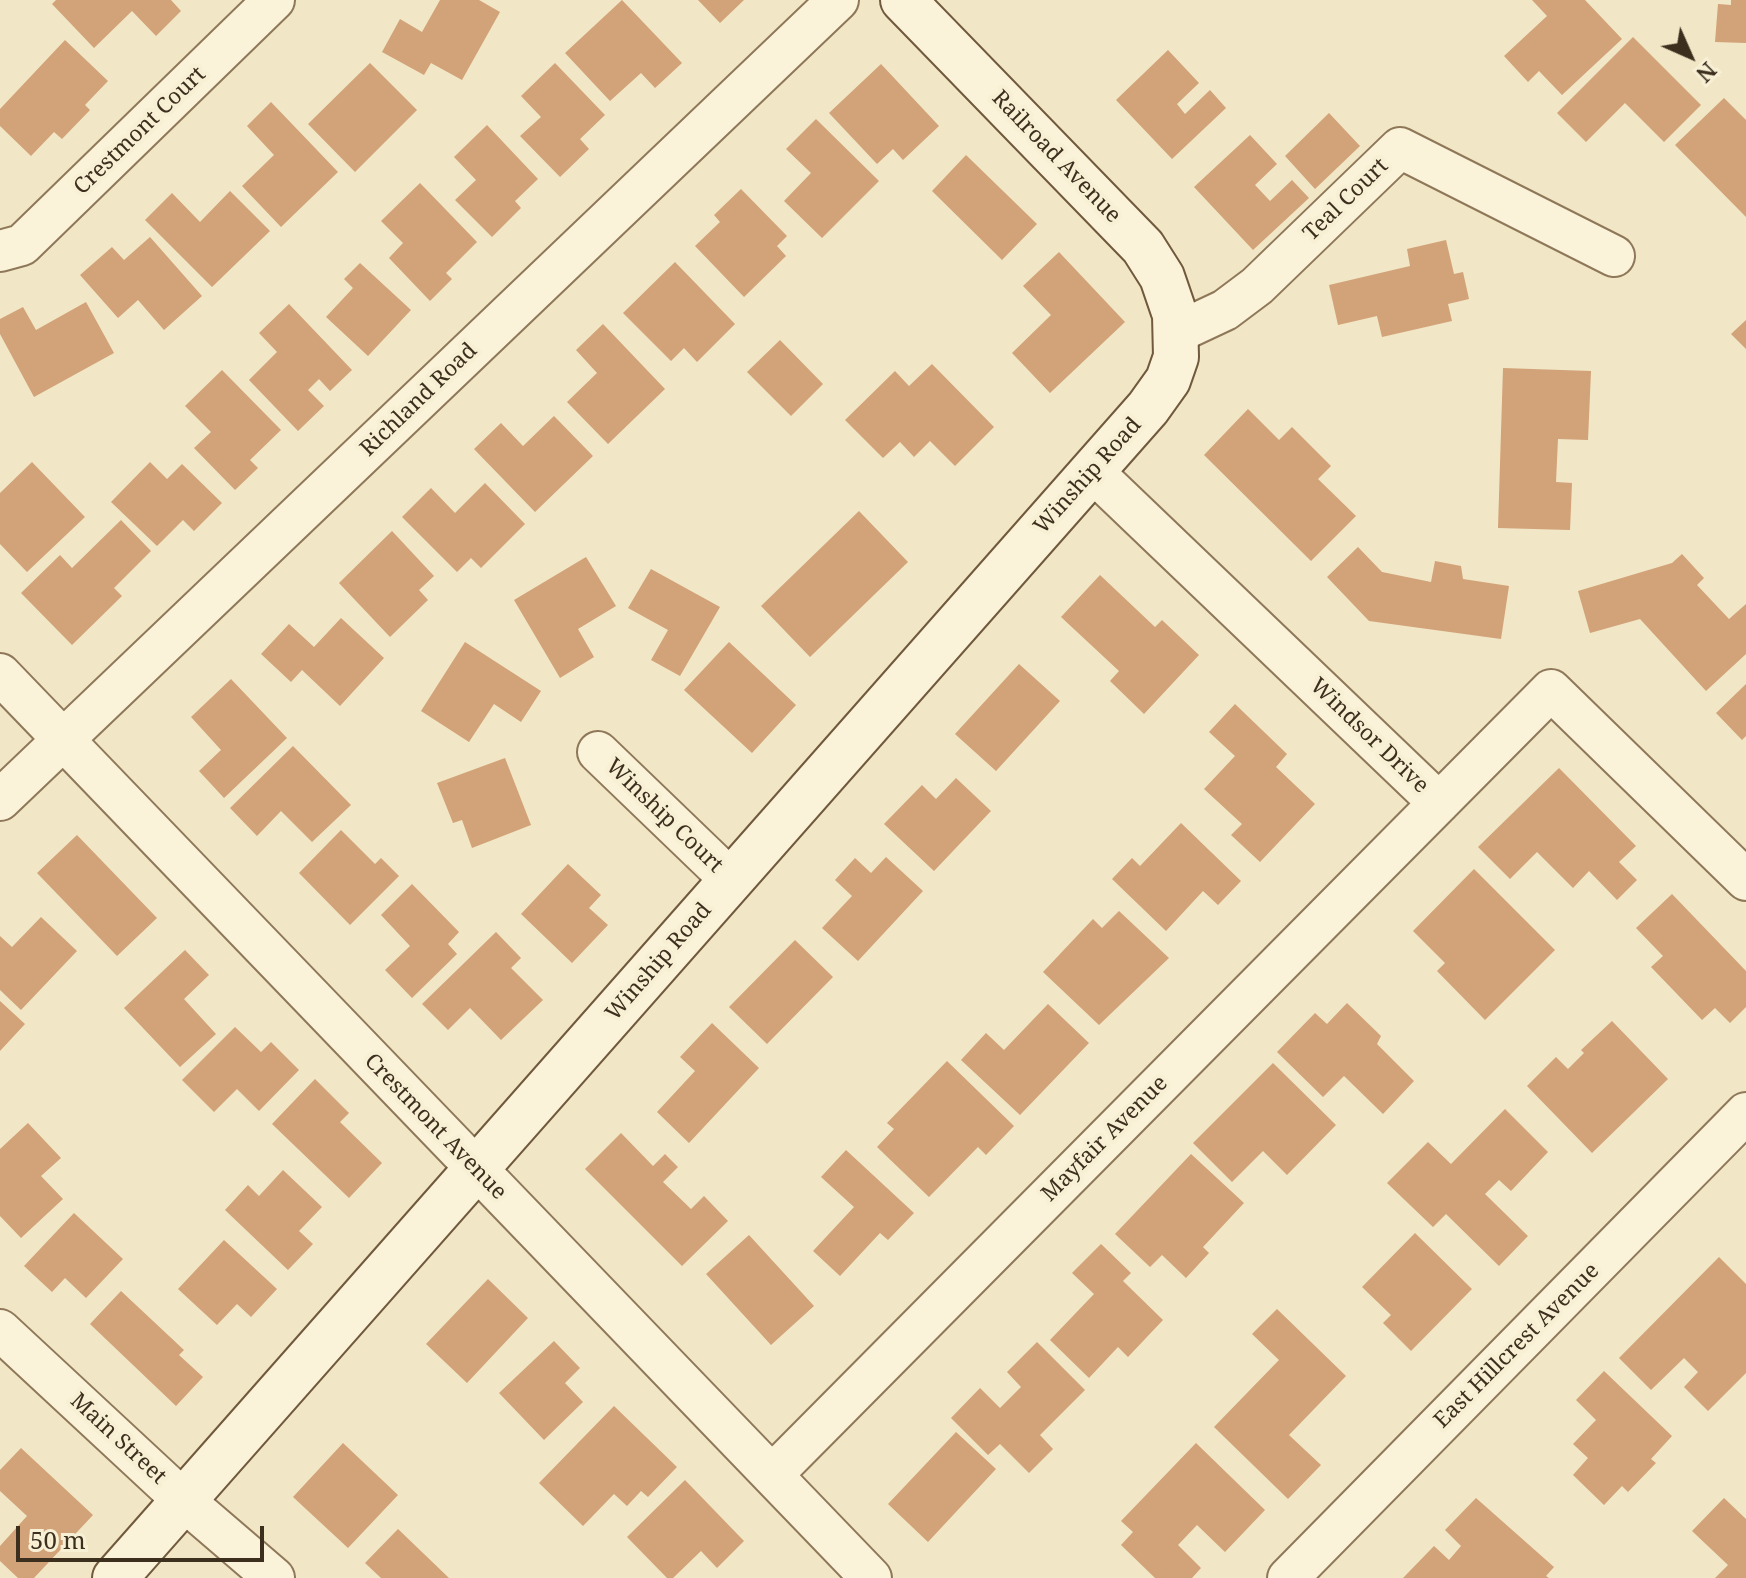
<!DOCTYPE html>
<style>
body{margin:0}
#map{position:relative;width:1746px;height:1578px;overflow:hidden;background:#f1e6c5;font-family:"Noto Serif",serif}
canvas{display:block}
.north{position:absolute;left:1650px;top:16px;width:80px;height:80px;-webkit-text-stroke:6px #f8f0d5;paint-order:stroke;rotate:135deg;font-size:22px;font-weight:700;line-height:32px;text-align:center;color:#3d2f1e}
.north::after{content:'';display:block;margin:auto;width:28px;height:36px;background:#3d2f1e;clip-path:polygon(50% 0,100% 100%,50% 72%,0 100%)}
.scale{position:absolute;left:16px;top:1526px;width:248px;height:36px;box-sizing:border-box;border:4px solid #3d2f1e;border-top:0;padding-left:10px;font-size:24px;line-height:28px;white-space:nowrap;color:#3d2f1e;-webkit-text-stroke:6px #f8f0d5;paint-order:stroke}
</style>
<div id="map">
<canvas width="1746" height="1578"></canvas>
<div class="north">N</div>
<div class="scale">50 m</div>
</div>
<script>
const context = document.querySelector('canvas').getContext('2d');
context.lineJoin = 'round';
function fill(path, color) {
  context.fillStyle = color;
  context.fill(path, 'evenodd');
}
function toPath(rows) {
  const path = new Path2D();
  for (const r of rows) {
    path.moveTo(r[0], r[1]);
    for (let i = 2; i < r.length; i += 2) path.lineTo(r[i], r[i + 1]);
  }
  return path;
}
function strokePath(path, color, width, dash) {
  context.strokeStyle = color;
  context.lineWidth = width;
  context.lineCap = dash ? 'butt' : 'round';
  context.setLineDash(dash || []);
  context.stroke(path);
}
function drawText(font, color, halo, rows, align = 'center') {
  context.font = font + ' "Noto Serif",serif';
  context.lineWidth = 8;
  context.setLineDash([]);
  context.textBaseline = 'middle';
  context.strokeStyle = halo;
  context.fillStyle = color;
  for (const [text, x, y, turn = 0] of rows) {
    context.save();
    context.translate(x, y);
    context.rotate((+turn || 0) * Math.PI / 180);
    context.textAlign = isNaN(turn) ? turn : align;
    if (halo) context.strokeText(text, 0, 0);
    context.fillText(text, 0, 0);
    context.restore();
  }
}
const building = toPath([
 [56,0,171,0,181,11,156,36,132,11,94,48,52,4],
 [440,0,479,0,500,12,462,80,431,63,424,75,382,52,400,19,422,32],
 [622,0,682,63,655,88,641,73,610,101,565,53],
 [698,0,744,0,720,23],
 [1532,0,1585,0,1622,39,1562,95,1539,71,1528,82,1504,56,1547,16],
 [1731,0,1746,0,1746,43,1715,42,1718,4,1731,5],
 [1633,37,1701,105,1664,142,1625,103,1586,142,1557,113],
 [65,40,108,81,85,105,90,110,62,139,54,132,31,156,0,126,0,109],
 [1168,50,1199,83,1177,104,1185,114,1210,90,1226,108,1172,159,1116,100],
 [370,63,417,110,355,172,308,124],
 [555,63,605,115,580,139,589,149,560,177,520,136,541,117,521,96],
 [881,64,939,126,903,160,893,149,877,164,829,113],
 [1724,98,1746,120,1746,217,1675,145],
 [271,102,338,172,281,227,242,186,274,155,247,126],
 [1329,113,1360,146,1315,189,1285,156],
 [816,119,879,181,822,238,784,201,811,173,786,149],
 [487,125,538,179,515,201,521,208,492,237,455,200,476,180,454,157],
 [1250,135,1277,164,1255,185,1270,201,1292,180,1309,198,1253,250,1194,187],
 [966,155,1037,224,1002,260,932,191],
 [420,183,477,242,446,273,452,279,430,301,389,258,403,243,381,221],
 [741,189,787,236,777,246,786,256,744,297,695,246,720,222,714,215],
 [230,191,270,231,212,287,145,220,172,193,200,222],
 [150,237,202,296,164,330,138,300,118,318,80,275,112,247,124,260],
 [1446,240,1454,274,1463,272,1469,299,1448,304,1452,321,1382,337,1377,316,1338,325,1329,285,1410,266,1407,249],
 [1059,252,1125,322,1050,393,1012,353,1051,315,1023,286],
 [675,262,735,324,697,362,684,348,671,361,623,313],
 [360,263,411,310,368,356,326,317,353,288,344,279],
 [86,302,114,353,34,397,0,334,0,319,23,307,36,330],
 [289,304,352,370,330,391,319,379,308,390,324,406,298,431,249,380,277,352,259,333],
 [1746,320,1746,349,1731,334],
 [603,324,665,389,608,444,567,402,597,373,576,350],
 [780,340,823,384,791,416,747,372],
 [932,364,994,427,955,466,930,441,914,457,900,442,883,458,845,420,895,371,909,386],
 [1503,368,1591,371,1588,440,1558,439,1556,482,1572,483,1570,530,1498,528],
 [222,370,281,430,250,460,258,468,235,490,194,448,211,432,185,406],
 [1248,409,1279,440,1292,427,1331,466,1318,479,1356,516,1311,561,1204,455],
 [554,416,593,456,535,512,474,449,501,423,523,446],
 [32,462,85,517,27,572,0,544,0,493],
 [150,462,167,479,182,464,222,503,194,531,183,520,157,546,111,502],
 [485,483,525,524,481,568,471,558,457,572,402,517,431,488,455,513],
 [859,511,908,562,810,657,761,606],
 [121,520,151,551,114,588,122,596,72,645,21,593,60,555,72,568],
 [392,531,434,576,419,590,428,600,390,637,339,583],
 [1358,547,1382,572,1431,582,1435,561,1461,566,1463,579,1509,586,1501,639,1369,621,1327,577],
 [1682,554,1704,578,1697,585,1729,619,1746,604,1746,654,1706,691,1640,619,1590,633,1578,591,1672,563],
 [586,557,616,606,578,629,594,657,560,678,514,600],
 [651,569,720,607,680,676,651,660,668,630,628,608],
 [1100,575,1155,627,1162,620,1199,655,1144,714,1110,681,1119,671,1061,617],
 [341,618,384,658,340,706,302,670,291,682,261,654,289,624,314,647],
 [465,642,541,691,521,722,494,704,469,742,421,711],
 [729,642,796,705,752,753,684,690],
 [1019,664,1060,701,996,771,955,734],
 [231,679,287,738,224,798,199,771,221,750,191,717],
 [1746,684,1746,736,1742,740,1716,713],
 [1235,704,1287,754,1276,767,1315,804,1260,862,1231,835,1242,824,1204,789,1235,756,1209,732],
 [293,746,351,805,312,842,281,811,257,836,230,808],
 [505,758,531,825,472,848,462,820,453,823,437,783],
 [1559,768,1636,846,1619,862,1637,880,1617,900,1589,871,1573,888,1537,852,1510,879,1478,847],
 [956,778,991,811,934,871,884,824,922,785,936,799],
 [1181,823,1241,881,1218,905,1203,891,1166,931,1112,879,1132,858,1140,866],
 [341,830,375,864,381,858,399,876,350,925,299,873],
 [77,835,157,918,117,956,37,873],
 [886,857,923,891,858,961,822,928,852,896,835,880,855,858,871,873],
 [568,864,601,895,589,908,608,925,572,963,521,914],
 [1474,869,1555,950,1485,1020,1437,971,1445,963,1413,931],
 [412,884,459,932,448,944,457,954,412,998,385,970,410,946,381,915],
 [1672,894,1746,971,1746,1007,1730,1023,1715,1008,1702,1020,1651,967,1663,956,1636,928],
 [1119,911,1169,958,1099,1025,1043,972,1093,919,1102,928],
 [41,917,77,951,21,1010,0,990,0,936,12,947],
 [496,932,521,958,511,968,543,1000,501,1040,470,1008,448,1030,422,1004],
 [795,940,833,977,767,1044,729,1007],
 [185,950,209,975,184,999,216,1034,180,1067,124,1008],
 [0,1001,25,1024,0,1051],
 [1347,1003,1381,1036,1377,1044,1414,1081,1383,1114,1344,1076,1323,1097,1277,1052,1315,1013,1327,1024],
 [1048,1004,1089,1043,1020,1115,961,1060,986,1033,1004,1050],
 [1612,1021,1668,1079,1592,1153,1527,1086,1556,1057,1568,1069,1584,1053,1581,1050],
 [712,1023,759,1068,689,1143,657,1112,695,1071,680,1057],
 [235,1027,261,1052,271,1042,299,1070,259,1111,237,1089,214,1112,182,1080],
 [947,1061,1014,1126,986,1155,978,1147,929,1197,877,1147,894,1129,887,1123],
 [1273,1063,1336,1125,1287,1175,1263,1151,1232,1182,1193,1143],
 [315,1079,349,1113,340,1122,382,1163,349,1198,272,1124],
 [1505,1109,1548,1152,1511,1191,1499,1180,1485,1194,1528,1236,1499,1266,1446,1214,1433,1227,1387,1183,1428,1142,1451,1164],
 [28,1123,61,1158,41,1176,63,1199,21,1238,0,1216,0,1149],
 [621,1133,653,1166,665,1154,678,1167,663,1182,691,1209,704,1196,728,1221,682,1266,585,1169],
 [846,1150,914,1213,888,1240,880,1233,840,1276,813,1251,854,1207,821,1177],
 [1191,1154,1244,1203,1203,1247,1209,1253,1186,1278,1162,1255,1150,1267,1115,1234],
 [283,1170,322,1207,299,1231,313,1244,288,1270,225,1210,248,1185,259,1196],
 [74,1213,123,1259,86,1298,65,1278,52,1292,24,1266],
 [1415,1233,1472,1289,1411,1351,1383,1323,1391,1315,1362,1287],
 [749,1235,814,1306,771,1345,706,1274],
 [224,1240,277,1289,251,1317,237,1304,217,1325,178,1289],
 [1101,1244,1131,1273,1123,1281,1163,1320,1128,1357,1118,1347,1089,1378,1050,1340,1094,1294,1072,1273],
 [1719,1257,1746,1284,1746,1373,1708,1411,1684,1387,1698,1372,1684,1358,1651,1390,1619,1358],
 [488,1279,528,1318,467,1383,426,1344],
 [121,1291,184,1350,179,1355,203,1377,176,1406,90,1324],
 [1277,1309,1346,1376,1289,1435,1321,1465,1288,1499,1214,1427,1279,1360,1252,1334],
 [554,1341,580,1368,565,1383,583,1402,544,1440,499,1393],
 [1037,1342,1085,1390,1040,1435,1053,1449,1029,1473,1000,1444,988,1455,951,1418,980,1388,1000,1408,1021,1387,1007,1372],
 [1604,1371,1672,1436,1651,1459,1656,1463,1628,1492,1622,1486,1604,1505,1573,1475,1588,1458,1573,1444,1596,1420,1576,1400],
 [614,1406,677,1467,648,1497,641,1491,627,1506,614,1494,583,1526,539,1483],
 [956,1432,996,1469,928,1542,888,1504],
 [343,1443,398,1495,348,1548,293,1497],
 [1196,1443,1265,1510,1225,1552,1197,1525,1178,1545,1201,1568,1192,1578,1155,1578,1121,1545,1133,1532,1121,1521],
 [21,1448,93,1515,34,1578,18,1578,0,1561,0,1546,27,1516,0,1491,0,1470],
 [685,1480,744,1541,717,1568,701,1551,673,1578,667,1578,627,1537],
 [1476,1498,1554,1567,1546,1576,1549,1578,1403,1578,1434,1546,1449,1560,1461,1546,1445,1530],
 [1724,1498,1746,1519,1746,1578,1715,1578,1728,1565,1692,1531],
 [398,1529,449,1578,381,1578,365,1563]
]);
const street = toPath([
 [0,251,22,245,274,0],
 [1176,333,1225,310,1257,286,1400,148,1614,256],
 [1092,471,1439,803],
 [0,674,871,1578],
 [598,752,731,880],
 [0,800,838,0],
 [0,1330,182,1499,274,1578],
 [772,1475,1551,690,1746,880],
 [1288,1578,1746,1113]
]);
const secondary = toPath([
 [115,1578,1148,408,1168,380,1176,357,1175,315,1162,277,1143,247,903,0]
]);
const streetNames = [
 ["Crestmont Court",140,131,-44],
 ["Railroad Avenue",1056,157,46],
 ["Teal Court",1346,200,-44],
 ["Richland Road",419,400,-44],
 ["Winship Road",1088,476,-48],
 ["Windsor Drive",1369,736,44],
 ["Winship Court",664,816,44],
 ["Winship Road",659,962,-49],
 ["Crestmont Avenue",435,1127,46],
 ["Mayfair Avenue",1105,1139,-45],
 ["East Hillcrest Avenue",1517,1346,-45],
 ["Main Street",118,1439,43]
];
fill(building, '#d2a278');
strokePath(street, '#8e7859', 44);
strokePath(secondary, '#70593c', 48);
strokePath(street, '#fbf3d9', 40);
strokePath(secondary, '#fbf3d9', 44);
drawText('22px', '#3d2f1e', '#f8f0d5', streetNames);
</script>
